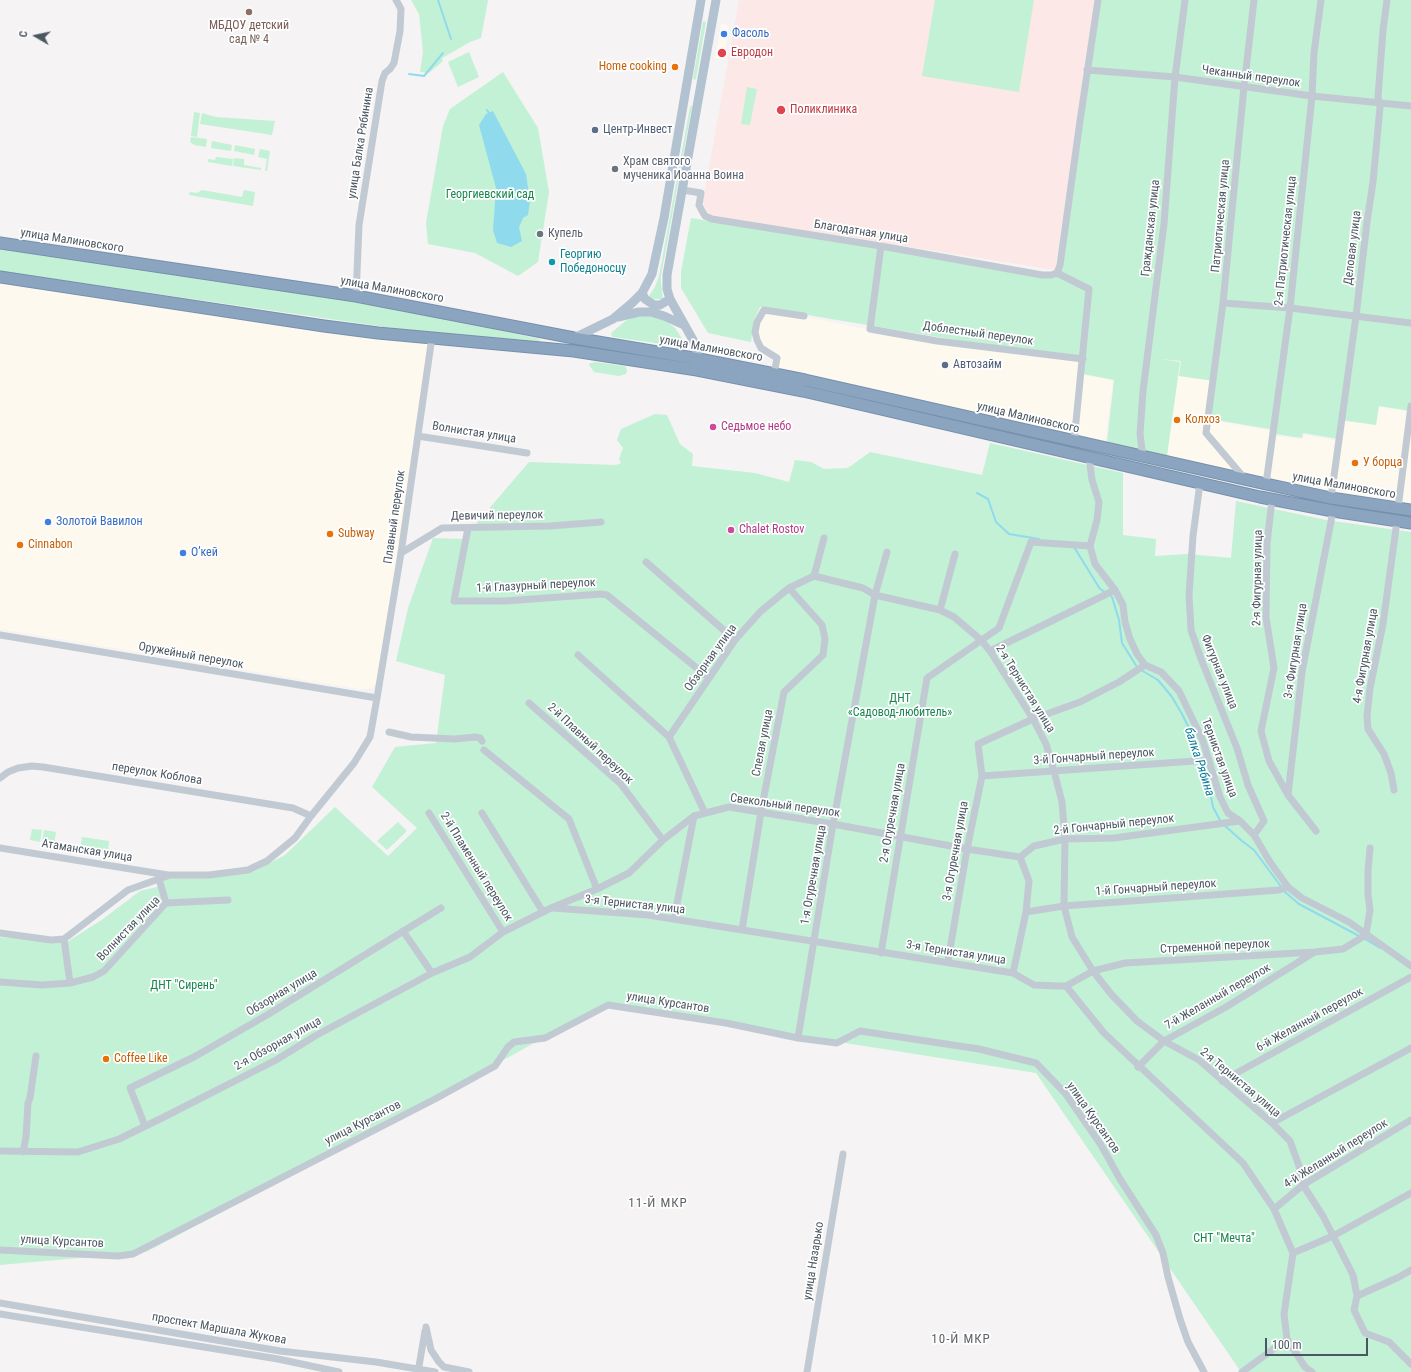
<!DOCTYPE html>
<meta charset="utf-8">
<style>
body{margin:0}
#map{position:relative;width:1411px;height:1372px;overflow:hidden;background:#f5f3f3;font-family:"Roboto Condensed",sans-serif}
canvas{display:block}
.north{position:absolute;left:16px;top:16px;width:40px;height:40px;-webkit-text-stroke:3px #fff;paint-order:stroke;rotate:279deg;font-size:11px;font-weight:700;line-height:16px;text-align:center;color:#4a5661}
.north::after{content:'';display:block;margin:auto;width:14px;height:18px;background:#4a5661;clip-path:polygon(50% 0,100% 100%,50% 72%,0 100%)}
.scale{position:absolute;left:1265px;top:1338px;width:103px;height:18px;box-sizing:border-box;border:2px solid #4a5661;border-top:0;padding-left:5px;font-size:12px;line-height:14px;white-space:nowrap;color:#4a5661;-webkit-text-stroke:3px #fff;paint-order:stroke}
</style>
<div id="map">
<canvas width="1411" height="1372"></canvas>
<div class="north">С</div>
<div class="scale">100 m</div>
</div>
<script>
const context = document.querySelector('canvas').getContext('2d');
context.lineJoin = 'round';
function fill(path, color) {
  context.fillStyle = color;
  context.fill(path, 'evenodd');
}
function toPath(rows) {
  const path = new Path2D();
  for (const r of rows) {
    path.moveTo(r[0], r[1]);
    for (let i = 2; i < r.length; i += 2) path.lineTo(r[i], r[i + 1]);
  }
  return path;
}
function strokePath(path, color, width, dash) {
  context.strokeStyle = color;
  context.lineWidth = width;
  context.lineCap = dash ? 'butt' : 'round';
  context.setLineDash(dash || []);
  context.stroke(path);
}
function drawText(font, color, halo, rows, align = 'center') {
  context.font = font + ' "Roboto Condensed",sans-serif';
  context.lineWidth = 3.5;
  context.setLineDash([]);
  context.textBaseline = 'middle';
  context.strokeStyle = halo;
  context.fillStyle = color;
  for (const [text, x, y, turn = 0] of rows) {
    context.save();
    context.translate(x, y);
    context.rotate((+turn || 0) * Math.PI / 180);
    context.textAlign = isNaN(turn) ? turn : align;
    if (halo) context.strokeText(text, 0, 0);
    context.fillText(text, 0, 0);
    context.restore();
  }
}
const commercial = toPath([
 [721,23,729,26,724,57,720,59,715,59],
 [0,281,433,344,380,678,374,687,367,689,358,689,0,629],
 [765,311,806,317,870,330,1080,360,1078,374,1113,380,1105,442,771,366,773,353,762,345,758,331,759,323],
 [1178,376,1212,381,1207,419,1272,431,1272,436,1303,439,1304,435,1340,441,1344,421,1376,425,1379,407,1411,412,1411,504,1334,493,1167,456]
]);
const medical = toPath([
 [739,0,1095,0,1055,270,710,215,705,209,703,202]
]);
const green = toPath([
 [411,0,488,0,481,38,470,42,442,58,443,61,429,73,420,72,423,52,419,14],
 [935,0,1034,0,1019,92,922,76],
 [1101,0,1411,0,1411,411,1379,406,1376,425,1341,420,1338,439,1303,433,1302,438,1275,434,1275,430,1210,419,1215,381,1179,376,1181,361,1160,359,1180,362,1167,456,1107,442,1114,380,1083,374,1085,356,968,342,760,307,754,320,751,342,708,333,681,288,681,272,691,218,1060,277],
 [703,21,706,22,696,79,695,80,693,78],
 [469,52,479,77,458,87,448,62],
 [503,72,538,128,549,192,538,262,518,276,475,253,428,244,426,223,443,126,450,109],
 [747,87,757,89,750,125,741,124],
 [692,105,692,107,661,276,661,283,663,299,654,299,650,298,649,296,655,287,659,276,690,107],
 [194,112,200,113,197,137,191,136],
 [202,113,216,117,275,121,272,135,200,124],
 [191,137,207,139,206,147,194,145,190,142],
 [212,141,232,145,231,151,211,148],
 [235,145,255,149,254,155,234,151],
 [260,149,270,151,267,171,265,171,267,159,258,157],
 [216,157,233,159,232,166,208,162,208,159,215,160],
 [234,158,244,159,244,165,261,168,261,170,233,166],
 [202,190,242,197,244,190,255,192,253,206,189,195,190,192,197,193],
 [0,249,347,300,472,324,540,339,539,341,460,335,392,328,0,271],
 [649,315,663,319,670,324,675,328,683,340,683,345,680,347,648,342,613,337,611,335,612,332,627,320,634,317],
 [595,362,625,366,627,370,626,374,619,376,594,372,589,365,590,363],
 [655,414,667,415,680,444,693,454,692,466,755,473,789,482,795,460,811,462,824,469,848,468,870,452,982,475,990,443,1123,473,1123,535,1156,539,1155,556,1188,554,1231,558,1236,501,1326,520,1411,532,1411,1372,1241,1372,1036,1073,603,1005,346,1147,146,1252,0,1265,0,937,67,942,103,919,140,891,161,886,164,878,253,872,285,855,335,807,388,856,417,828,372,787,395,747,436,743,445,675,396,661,408,608,433,538,463,539,529,462,616,465,621,463,619,459,623,448,617,440,621,429],
 [398,822,407,831,387,850,377,841],
 [32,829,42,830,40,842,30,840],
 [44,830,56,832,54,844,42,842],
 [82,837,109,841,108,853,80,849]
]);
const water = toPath([
 [493,111,526,174,530,201,528,215,523,218,519,227,522,241,511,247,497,243,493,230,496,188,479,125,486,114]
]);
const stream = toPath([
 [438,0,451,39],
 [409,74,424,76,443,53],
 [487,110,489,113],
 [977,493,988,499,996,522,1009,534,1039,539],
 [1074,547,1100,589,1105,592],
 [1109,594,1112,597,1119,620,1122,643,1137,667],
 [1141,670,1158,680,1172,697,1182,714,1194,738,1209,787,1213,807,1221,822],
 [1224,825,1242,841,1254,850,1285,892,1299,904,1361,937],
 [1365,939,1380,948]
]);
const minor = toPath([
 [1087,70,1175,77,1312,96,1411,106],
 [683,190,701,193,699,205,702,211,705,216,712,219,881,246,1042,275,1051,275,1057,273,1060,265,1080,121,1098,0],
 [881,246,870,329,937,341,1083,359],
 [1057,273,1089,289,1074,442],
 [356,296,359,225,382,81,385,73,390,69,394,63,400,31,401,9,396,0],
 [1223,303,1290,308,1411,323],
 [774,374,777,358,761,348,757,340,755,332,757,322,764,310,804,316],
 [418,436,527,453],
 [1089,456,1092,480,1099,502,1097,520,1090,546,1095,564,1115,590,1123,605,1125,622,1130,639,1137,654,1145,665,1161,672,1179,691,1203,741,1220,797,1228,813,1240,821,1254,835,1270,862,1288,887,1302,898,1349,922,1411,966],
 [1143,457,1140,434,1143,391,1164,224,1175,77,1185,0],
 [1246,480,1206,433,1223,303,1244,87,1254,0],
 [1200,483,1193,536,1189,595,1191,630,1201,659,1237,748,1248,785,1264,821,1254,835],
 [1266,484,1290,308,1312,96,1314,53,1321,0],
 [1331,498,1356,316,1367,222,1373,182,1380,107,1378,97,1383,30,1387,0],
 [1272,499,1267,544,1266,617,1274,668,1261,731,1269,761,1288,795,1316,831],
 [1398,508,1411,406],
 [468,528,454,601,505,601,601,594,607,595,709,678],
 [401,553,442,528,550,526,601,522],
 [646,562,735,640],
 [814,576,863,588,875,595,940,610,954,617,981,640,990,651,1033,719,1046,744,1054,771,1062,802,1065,839,1064,906,1072,937,1093,971,1111,994,1137,1021,1164,1041,1199,1060,1272,1123,1290,1141,1299,1166,1303,1185,1323,1216,1353,1275,1357,1296,1354,1310,1365,1333,1389,1342,1411,1364],
 [940,610,955,554],
 [0,635,377,698],
 [990,651,1115,590],
 [578,655,669,737],
 [529,703,620,783,663,840],
 [389,732,411,737,455,739,475,737,480,738,482,741],
 [484,750,569,819,597,889],
 [982,776,1209,760],
 [0,778,8,772,18,768,32,766,43,767,293,808,311,816],
 [1394,790,1391,773,1384,754,1368,729,1367,716,1370,688,1383,624,1397,521],
 [1288,795,1302,672,1333,511],
 [429,813,503,932],
 [482,813,543,912],
 [705,813,669,737,735,640,760,612,789,588,814,576,824,538],
 [0,848,168,875],
 [1020,857,1034,846,1065,839,1114,838,1240,821],
 [159,879,166,903],
 [553,908,648,915,1013,973,1034,985,1057,986,1066,986,1104,1033,1243,1163,1274,1209,1293,1253,1284,1314,1287,1339,1305,1367,1312,1372],
 [1026,912,1064,906,1279,890,1288,887],
 [674,919,694,816],
 [742,930,761,812,784,692,823,655,825,639,822,625,789,588],
 [403,931,432,973],
 [0,933,51,940,64,939,128,890,170,875,209,875,248,870,267,861,295,838,311,816,354,763,370,737,377,698,401,553,432,337],
 [64,939,70,983],
 [881,953,927,678,999,628,1031,542,1090,546],
 [948,961,967,849,982,776,978,744,1033,719,1080,702,1119,682,1145,665],
 [1013,973,1026,912,1029,881,1020,857],
 [0,982,42,985,70,983,93,977,104,971,166,903,228,900],
 [1066,986,1093,971,1125,963,1315,952,1343,949,1366,935,1370,910,1368,895,1368,871,1370,848],
 [798,1038,833,824,875,595,887,552],
 [1138,1067,1164,1041,1226,1007,1313,953],
 [1222,1081,1411,977],
 [1272,1123,1411,1048],
 [145,1126,130,1088,194,1057,267,1015,441,908],
 [0,1151,78,1152,119,1139,164,1117,276,1060,315,1036,432,973,470,957,503,932,551,908,597,889,629,873,663,840,694,816,729,807,833,824,967,849,1020,857],
 [23,1152,26,1137,28,1103,30,1098,36,1056],
 [1274,1209,1303,1185,1411,1120],
 [0,1250,118,1256,133,1254,435,1099,495,1066,508,1047,514,1042,545,1038,608,1005,726,1023,798,1038,837,1043,860,1031,979,1049,1036,1063,1065,1093,1101,1145,1120,1179,1156,1235,1163,1253,1168,1277,1180,1319,1188,1342,1204,1372],
 [1293,1253,1333,1236,1411,1193],
 [1357,1296,1399,1277,1411,1270],
 [0,1303,280,1351,376,1362,435,1372],
 [0,1314,278,1359,339,1372],
 [426,1327,431,1350,439,1362,444,1367,469,1372],
 [418,1372,425,1331],
 [807,1372,843,1154],
 [1242,1372,1287,1339]
]);
const major = toPath([
 [642,293,645,299,654,305,660,305,670,299],
 [618,317,639,312,651,312,664,316,684,325],
 [574,338,613,319,632,303,642,293,652,274,664,218,701,0],
 [698,365,699,359,693,340,670,299,667,289,667,275,716,0]
]);
const highway = toPath([
 [0,243,356,296,574,338,699,359,805,380,1266,484,1331,498,1411,510],
 [0,277,324,326,378,333,574,351,697,370,803,391,1260,497,1333,511,1411,523]
]);
const markers = [
 [249,12,4,"#8d6e63"],
 [724,34,4,"#3f7fe0"],
 [722,53,5,"#e0444e"],
 [675,67,4,"#e8710a"],
 [781,110,5,"#e0444e"],
 [595,130,4,"#5c6f8a"],
 [615,169,4,"#6b7280"],
 [540,234,4,"#6b7280"],
 [552,262,4,"#0f9aa8"],
 [945,365,4,"#5c6f8a"],
 [1177,420,4,"#e8710a"],
 [713,427,4,"#d1479c"],
 [1355,463,4,"#e8710a"],
 [48,522,4,"#3f7fe0"],
 [731,530,4,"#d1479c"],
 [330,534,4,"#e8710a"],
 [20,545,4,"#e8710a"],
 [183,553,4,"#3f7fe0"],
 [106,1059,4,"#e8710a"]
];
const educationNames = [
 ["МБДОУ детский",249,26],
 ["сад № 4",249,40]
];
const shopNames = [
 ["Фасоль",732,34],
 ["Золотой Вавилон",56,522],
 ["О’кей",191,553]
];
const healthNames = [
 ["Евродон",731,53],
 ["Поликлиника",790,110]
];
const foodNames = [
 ["Home cooking",667,67,"right"],
 ["Колхоз",1185,420],
 ["У борца",1363,463],
 ["Subway",338,534],
 ["Cinnabon",28,545],
 ["Coffee Like",114,1059]
];
const streetNames = [
 ["Чеканный переулок",1251,77,8],
 ["улица Балка Рябинина",361,143,-81],
 ["Патриотическая улица",1221,216,-85],
 ["Гражданская улица",1151,228,-84],
 ["Благодатная улица",861,232,9],
 ["улица Малиновского",72,241,9],
 ["2-я Патриотическая улица",1286,241,-84],
 ["Деловая улица",1353,248,-83],
 ["улица Малиновского",392,290,10],
 ["Доблестный переулок",978,334,8],
 ["улица Малиновского",711,349,10],
 ["улица Малиновского",1028,418,13],
 ["Волнистая улица",474,433,9],
 ["улица Малиновского",1344,486,10],
 ["Девичий переулок",497,516,-1],
 ["Плавный переулок",395,517,-82],
 ["2-я Фигурная улица",1258,578,-89],
 ["1-й Глазурный переулок",536,586,-3],
 ["3-я Фигурная улица",1296,651,-81],
 ["Оружейный переулок",191,656,10],
 ["4-я Фигурная улица",1366,656,-80],
 ["Обзорная улица",711,658,-54],
 ["Фигурная улица",1219,672,68],
 ["2-я Тернистая улица",1025,689,58],
 ["Спелая улица",763,743,-79],
 ["2-й Плавный переулок",590,744,43],
 ["3-й Гончарный переулок",1094,757,-4],
 ["Тернистая улица",1219,758,70],
 ["переулок Коблова",157,774,9],
 ["Свекольный переулок",785,806,8],
 ["2-я Огуречная улица",893,813,-80],
 ["2-й Гончарный переулок",1114,825,-6],
 ["Атаманская улица",87,851,9],
 ["3-я Огуречная улица",956,851,-80],
 ["2-й Пламенный переулок",476,867,58],
 ["1-я Огуречная улица",814,875,-80],
 ["1-й Гончарный переулок",1156,888,-4],
 ["3-я Тернистая улица",635,905,6],
 ["Волнистая улица",129,929,-46],
 ["Стременной переулок",1215,947,-3],
 ["3-я Тернистая улица",956,953,9],
 ["Обзорная улица",282,993,-31],
 ["7-й Желанный переулок",1218,997,-30],
 ["улица Курсантов",668,1003,9],
 ["6-й Желанный переулок",1310,1020,-29],
 ["2-я Обзорная улица",278,1044,-29],
 ["2-я Тернистая улица",1240,1083,40],
 ["улица Курсантов",1093,1118,55],
 ["улица Курсантов",363,1123,-27],
 ["4-й Желанный переулок",1336,1154,-32],
 ["улица Курсантов",62,1242,3],
 ["улица Назарько",814,1261,-81],
 ["проспект Маршала Жукова",219,1329,10]
];
const serviceNames = [
 ["Центр-Инвест",603,130],
 ["Автозайм",953,365]
];
const worshipNames = [
 ["Храм святого",623,162],
 ["мученика Иоанна Воина",623,176],
 ["Купель",548,234]
];
const parkNames = [
 ["Георгиевский сад",490,195],
 ["ДНТ",900,699],
 ["«Садовод-любитель»",900,713],
 ["ДНТ \"Сирень\"",184,986],
 ["СНТ \"Мечта\"",1224,1239]
];
const cultureNames = [
 ["Георгию",560,255],
 ["Победоносцу",560,269]
];
const hotelNames = [
 ["Седьмое небо",721,427],
 ["Chalet Rostov",739,530]
];
const waterNames = [
 ["балка Рябина",1199,762,72]
];
const neighbourhoodNames = [
 ["11-Й МКР",658,1204],
 ["10-Й МКР",961,1340]
];
fill(commercial, '#fdf9ef');
fill(medical, '#fce8e6');
fill(green, '#c3f1d5');
fill(water, '#90daee');
strokePath(stream, '#90daee', 2);
strokePath(highway, '#7690ad', 13);
strokePath(minor, '#c1cad2', 7);
strokePath(major, '#b3c2d1', 9);
strokePath(highway, '#8ba5c1', 11);
for (const [x, y, r, color] of markers) {
  const dot = new Path2D();
  dot.arc(x, y, r, 0, 2 * Math.PI);
  context.fillStyle = color;
  context.fill(dot);
  strokePath(dot, '#fff', 1.5);
}
drawText('12px', '#785e54', '#fff', educationNames);
drawText('12px', '#366cbe', '#fff', shopNames, 'left');
drawText('12px', '#be3a42', '#fff', healthNames, 'left');
drawText('12px', '#c56008', '#fff', foodNames, 'left');
drawText('12px', '#4a5661', '#fff', streetNames);
drawText('12px', '#4e5e75', '#fff', serviceNames, 'left');
drawText('12px', '#5b616d', '#fff', worshipNames, 'left');
drawText('12px', '#17864f', '#fff', parkNames);
drawText('12px', '#0d838f', '#fff', cultureNames, 'left');
drawText('12px', '#b23c85', '#fff', hotelNames, 'left');
drawText('italic 13px', '#0c7c9b', '#fff', waterNames);
context.letterSpacing = '1px';
drawText('13px', '#5f6368', '#fff', neighbourhoodNames);
context.letterSpacing = '0px';
</script>
